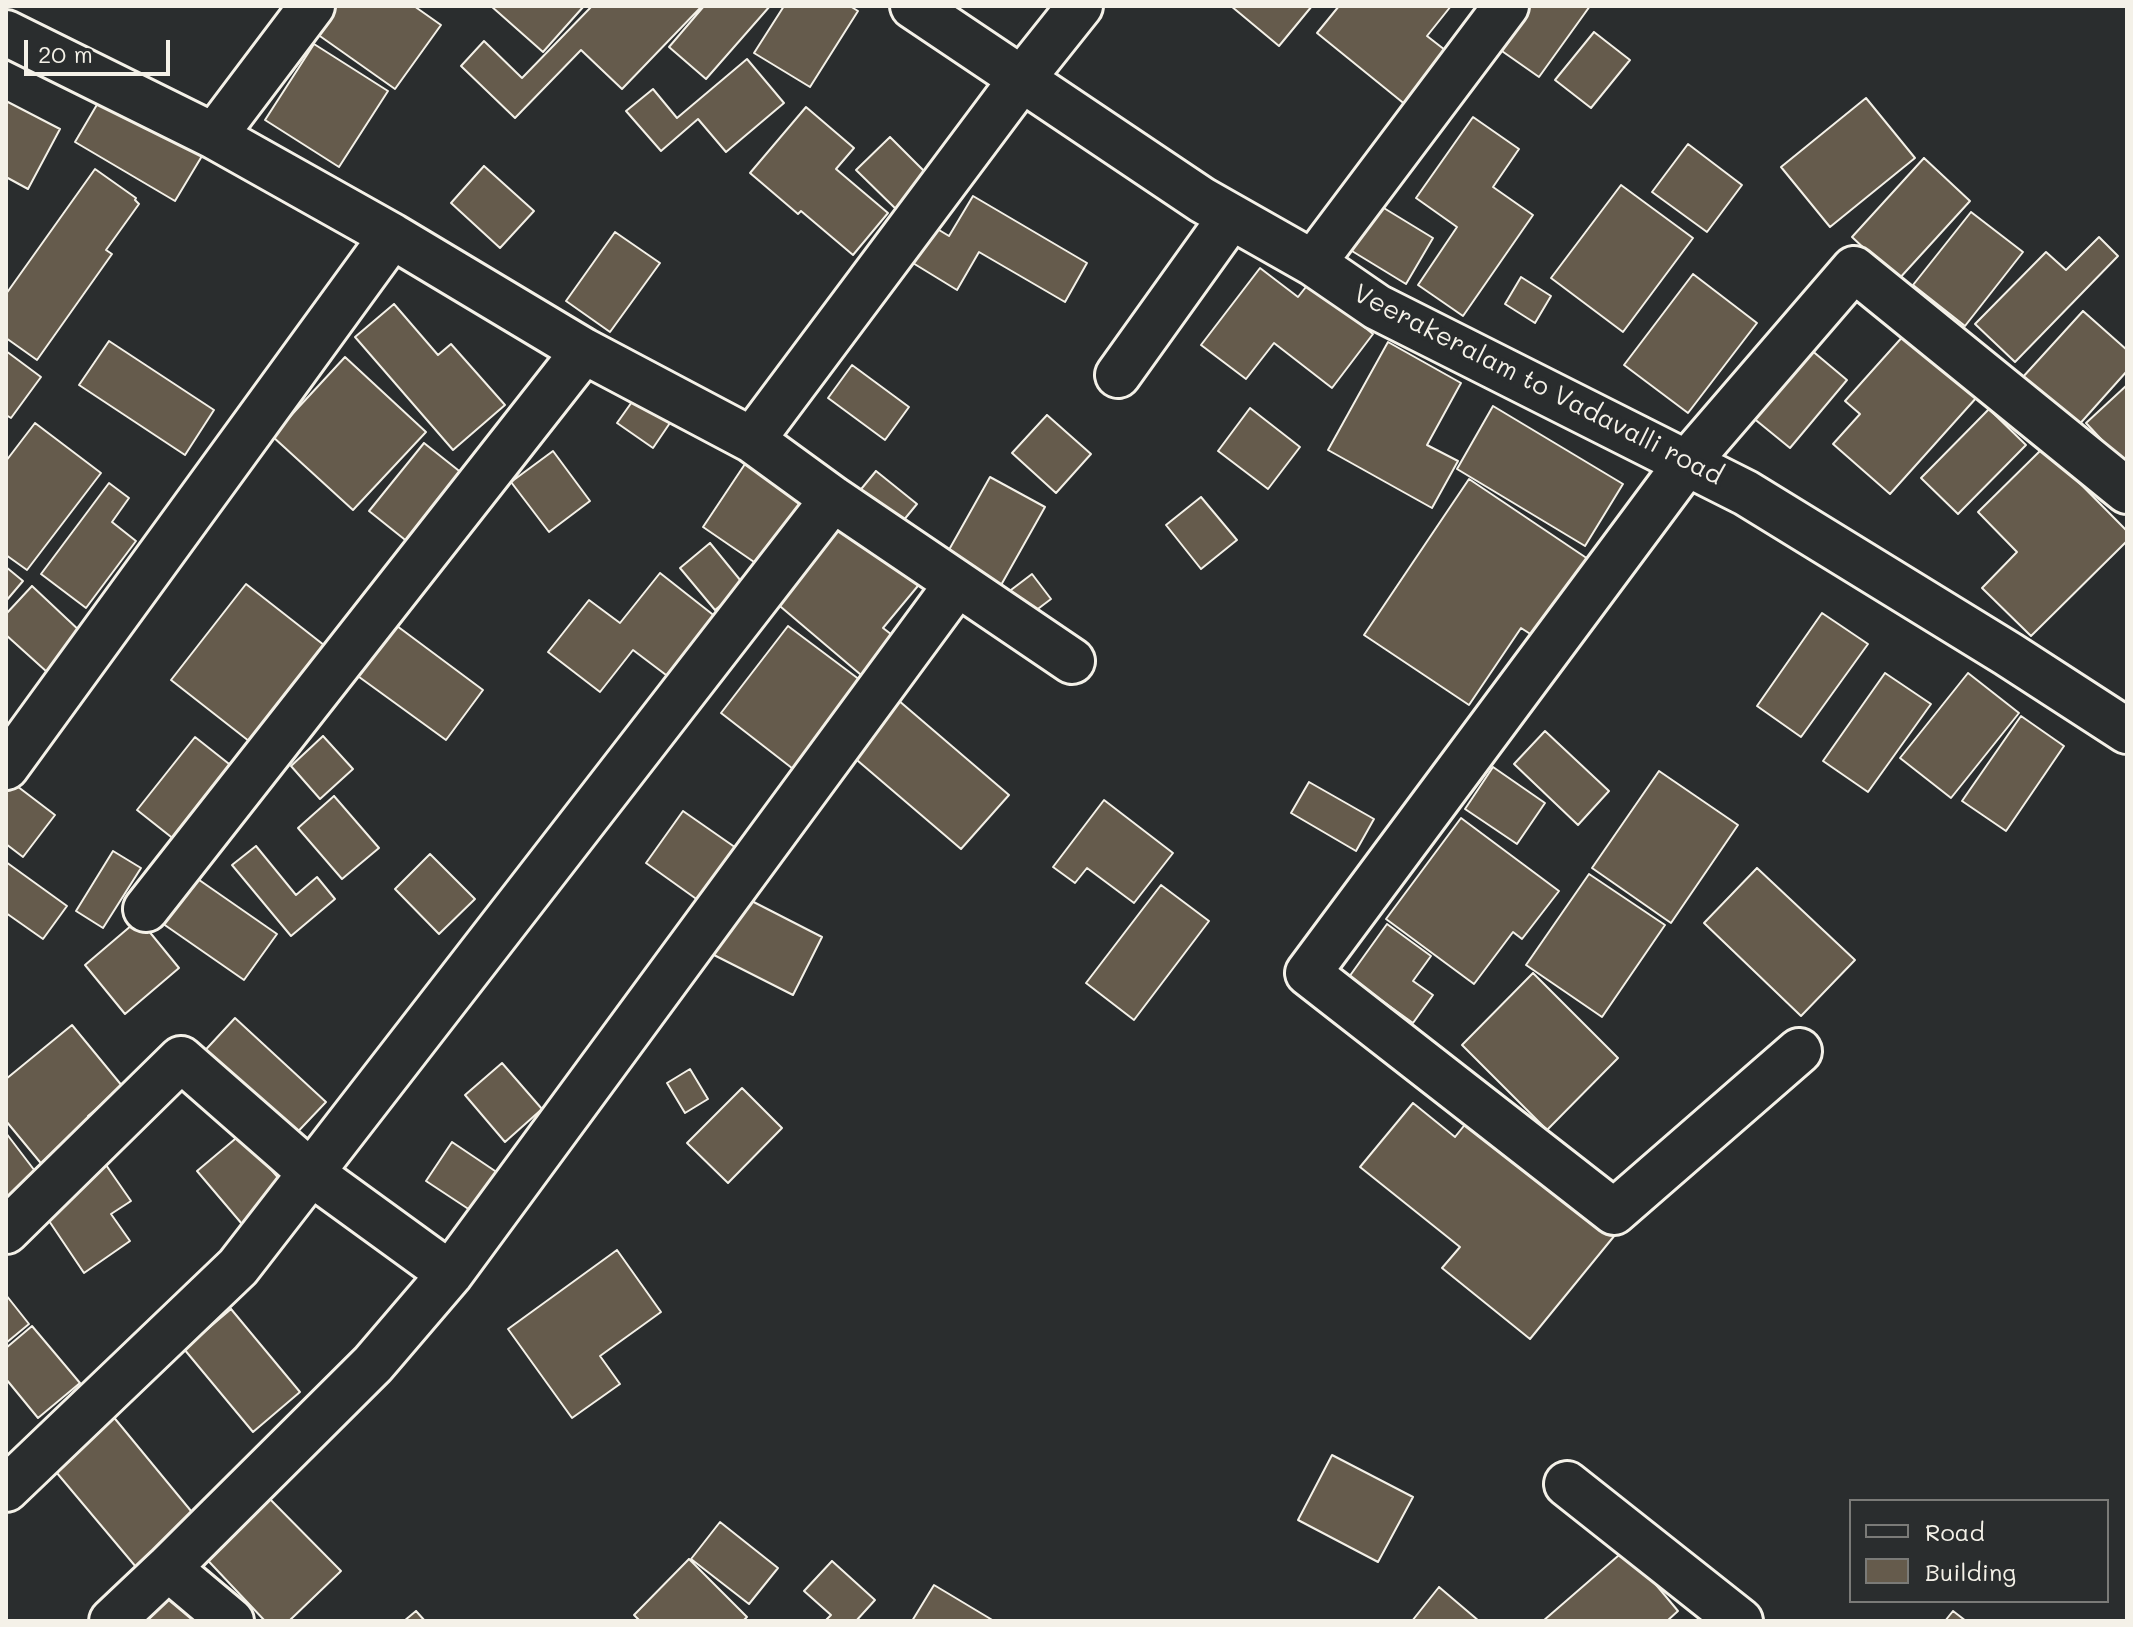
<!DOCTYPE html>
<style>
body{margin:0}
#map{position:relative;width:2133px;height:1627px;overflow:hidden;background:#2a2d2e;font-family:Mali,sans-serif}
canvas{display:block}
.frame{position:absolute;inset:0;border:8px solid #f4f1e8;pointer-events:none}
.legend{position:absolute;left:1849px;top:1499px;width:260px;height:104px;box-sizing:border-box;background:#2a2d2e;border:2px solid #7b7b78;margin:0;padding:10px 14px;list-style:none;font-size:24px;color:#f4f1e8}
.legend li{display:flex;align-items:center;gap:16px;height:40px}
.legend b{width:40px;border:2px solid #7b7b78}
.scale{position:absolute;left:24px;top:40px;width:146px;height:36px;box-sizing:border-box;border:4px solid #f4f1e8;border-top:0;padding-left:10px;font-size:24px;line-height:28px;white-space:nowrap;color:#f4f1e8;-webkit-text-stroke:6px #2a2d2e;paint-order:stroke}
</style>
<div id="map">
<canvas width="2133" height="1627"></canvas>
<div class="frame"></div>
<ul class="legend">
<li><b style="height:10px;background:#2a2d2e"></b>Road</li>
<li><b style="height:22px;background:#655b4c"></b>Building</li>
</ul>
<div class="scale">20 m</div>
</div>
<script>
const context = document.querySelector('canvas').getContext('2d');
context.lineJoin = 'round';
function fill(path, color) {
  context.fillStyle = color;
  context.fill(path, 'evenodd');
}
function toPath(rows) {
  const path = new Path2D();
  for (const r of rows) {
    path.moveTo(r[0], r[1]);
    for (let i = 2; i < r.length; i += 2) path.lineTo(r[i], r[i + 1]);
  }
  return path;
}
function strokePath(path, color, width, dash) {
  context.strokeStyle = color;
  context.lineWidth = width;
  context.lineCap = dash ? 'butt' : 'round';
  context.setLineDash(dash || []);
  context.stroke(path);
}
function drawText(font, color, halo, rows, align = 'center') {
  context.font = font + ' Mali,sans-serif';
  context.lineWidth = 8;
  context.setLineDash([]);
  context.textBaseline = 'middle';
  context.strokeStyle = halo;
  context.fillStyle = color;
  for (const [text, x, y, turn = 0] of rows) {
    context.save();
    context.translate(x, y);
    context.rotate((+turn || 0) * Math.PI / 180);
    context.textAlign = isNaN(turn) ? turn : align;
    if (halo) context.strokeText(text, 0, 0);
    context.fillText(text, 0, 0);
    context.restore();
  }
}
const building = toPath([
 [337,6,414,6,441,25,395,89,317,34,337,6],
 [491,6,584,6,543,52,491,6],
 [592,6,702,6,622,89,581,50,515,118,461,66,484,41,522,78,592,6],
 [704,6,770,6,706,79,669,47,704,6],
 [784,6,850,6,858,11,810,87,754,53,784,6],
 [1231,6,1312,6,1279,46,1231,6],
 [1339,6,1451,6,1427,36,1454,57,1412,110,1317,33,1339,6],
 [1515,6,1590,6,1539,77,1489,42,1515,6],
 [1594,32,1630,60,1591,108,1555,80,1594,32],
 [314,44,388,91,339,167,265,120,314,44],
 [747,59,784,103,726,152,698,119,661,151,626,111,653,89,677,118,747,59],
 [105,91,205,151,175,201,75,142,105,91],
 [1866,98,1915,158,1830,227,1781,167,1866,98],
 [6,101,60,129,28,189,6,177,6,101],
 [806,107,854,148,836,169,888,213,853,255,801,211,798,214,750,173,806,107],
 [1473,117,1519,149,1493,187,1533,215,1463,316,1418,285,1457,227,1416,198,1473,117],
 [890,137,933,180,900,213,856,170,890,137],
 [1688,144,1742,185,1707,232,1652,192,1688,144],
 [1924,158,1970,201,1898,280,1852,237,1924,158],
 [484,166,534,211,500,248,451,203,484,166],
 [95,169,136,198,135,200,139,204,106,250,112,254,37,360,6,338,6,294,95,169],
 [1621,185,1693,238,1623,332,1551,278,1621,185],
 [973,196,1087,263,1065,302,979,252,957,290,908,260,929,224,949,236,973,196],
 [1374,202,1433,238,1406,284,1347,248,1374,202],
 [1971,212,2023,252,1965,326,1913,285,1971,212],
 [615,232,660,263,610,332,566,301,615,232],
 [2099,237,2118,256,2015,362,1975,324,2046,252,2066,270,2099,237],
 [1260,268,1298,297,1309,283,1373,334,1332,388,1274,343,1246,379,1201,345,1260,268],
 [1693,274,1757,323,1688,413,1624,365,1693,274],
 [1521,277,1551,296,1535,323,1505,304,1521,277],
 [394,304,438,355,451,344,505,405,453,450,355,337,394,304],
 [2083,311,2127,350,2127,371,2077,427,2022,378,2083,311],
 [1905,334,1977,397,1890,494,1833,444,1860,414,1845,401,1905,334],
 [109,341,214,410,185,455,79,385,109,341],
 [1388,342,1461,383,1427,445,1458,461,1432,508,1328,450,1388,342],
 [1810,349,1847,380,1790,448,1752,417,1810,349],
 [6,351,41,377,11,418,6,415,6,351],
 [345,357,426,432,353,510,272,436,345,357],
 [852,365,909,407,885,440,828,398,852,365],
 [2127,385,2127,465,2126,466,2086,423,2127,385],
 [639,392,674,417,653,448,617,423,639,392],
 [1493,406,1623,484,1585,546,1457,469,1493,406],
 [1250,408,1300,447,1268,489,1218,451,1250,408],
 [1989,409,2026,445,1958,514,1921,478,1989,409],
 [1047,415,1091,454,1056,493,1012,453,1047,415],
 [35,423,101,473,27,570,6,555,6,461,35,423],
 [424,443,463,474,409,543,369,511,424,443],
 [2044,447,2127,531,2127,541,2031,636,1982,588,2017,552,1978,512,2044,447],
 [553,451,590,501,549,532,511,482,553,451],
 [747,461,803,499,757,564,703,527,747,461],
 [876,471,917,504,894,532,853,499,876,471],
 [990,477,1045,507,996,594,941,564,990,477],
 [1469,479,1588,559,1535,637,1521,628,1469,705,1364,635,1469,479],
 [109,483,129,498,112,522,136,541,86,608,41,574,109,483],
 [1201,497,1237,540,1201,569,1166,525,1201,497],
 [834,519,927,575,883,628,900,641,867,680,768,596,834,519],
 [710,543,745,586,715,610,680,568,710,543],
 [6,567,23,581,6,601,6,567],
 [660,573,721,621,674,681,633,650,600,692,548,652,589,600,620,623,660,573],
 [1032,574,1051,599,1022,621,1003,596,1032,574],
 [246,584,329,649,254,745,171,680,246,584],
 [32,586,82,633,47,672,6,635,6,614,32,586],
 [1822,613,1868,644,1801,737,1757,706,1822,613],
 [393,623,483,690,446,740,355,674,393,623],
 [788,626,864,683,797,772,721,713,788,626],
 [1885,673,1931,704,1868,792,1823,761,1885,673],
 [1968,673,2019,713,1951,798,1900,758,1968,673],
 [891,694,1009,795,961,849,844,749,891,694],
 [2021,716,2064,746,2006,831,1962,801,2021,716],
 [1545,731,1609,791,1578,825,1514,764,1545,731],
 [323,736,353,769,320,799,291,766,323,736],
 [195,737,238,771,180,844,137,810,195,737],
 [1493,767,1545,803,1517,844,1465,809,1493,767],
 [1659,771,1738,825,1671,923,1592,868,1659,771],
 [1309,782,1374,819,1356,851,1291,813,1309,782],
 [13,783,55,815,23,857,6,844,6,792,13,783],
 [334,796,379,848,342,879,298,828,334,796],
 [1104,800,1173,853,1134,903,1087,868,1075,883,1053,867,1104,800],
 [683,811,739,850,702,903,646,863,683,811],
 [1461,818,1559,891,1522,939,1513,932,1474,984,1386,919,1461,818],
 [256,846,296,895,317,877,335,899,291,936,232,865,256,846],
 [113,851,141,868,103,928,76,911,113,851],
 [430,854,475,899,439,934,395,889,430,854],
 [6,862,67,906,43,939,6,913,6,862],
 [1757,868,1855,960,1801,1016,1704,923,1757,868],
 [1589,874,1665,925,1602,1017,1526,965,1589,874],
 [192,875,277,934,244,980,159,921,192,875],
 [1161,885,1209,921,1134,1020,1086,983,1161,885],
 [740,895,822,937,793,995,710,953,740,895],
 [139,919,179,968,125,1014,85,965,139,919],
 [1387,924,1431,956,1413,981,1433,995,1413,1023,1349,977,1387,924],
 [1533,973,1618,1058,1547,1130,1462,1045,1533,973],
 [235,1018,326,1102,288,1142,198,1058,235,1018],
 [72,1025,123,1087,88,1116,95,1125,44,1167,6,1121,6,1079,72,1025],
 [502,1063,542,1109,505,1142,465,1095,502,1063],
 [690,1069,708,1099,685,1113,667,1083,690,1069],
 [742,1088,782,1128,728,1183,687,1143,742,1088],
 [1413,1103,1455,1137,1475,1112,1514,1153,1615,1235,1530,1339,1442,1268,1460,1247,1360,1167,1413,1103],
 [6,1133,38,1175,6,1200,6,1133],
 [241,1134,286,1187,242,1224,197,1171,241,1134],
 [452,1142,501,1175,476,1214,426,1181,452,1142],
 [106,1165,131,1201,111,1214,130,1241,84,1273,41,1209,106,1165],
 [617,1250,661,1312,600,1356,620,1384,572,1418,508,1329,617,1250],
 [6,1295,29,1324,6,1343,6,1295],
 [231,1309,300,1392,253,1432,184,1349,231,1309],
 [32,1326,80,1383,38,1418,6,1379,6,1348,32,1326],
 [107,1409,196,1517,136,1567,46,1460,107,1409],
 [1332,1455,1413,1497,1378,1562,1298,1520,1332,1455],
 [260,1489,341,1571,289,1621,265,1621,198,1550,260,1489],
 [720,1522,778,1568,749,1604,691,1559,720,1522],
 [1626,1549,1678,1611,1667,1621,1543,1621,1626,1549],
 [689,1559,747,1617,743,1621,640,1621,634,1615,689,1559],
 [832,1561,875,1600,856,1621,825,1621,831,1615,804,1591,832,1561],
 [934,1585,994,1621,912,1621,934,1585],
 [1439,1587,1479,1621,1412,1621,1439,1587],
 [172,1595,200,1621,146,1621,172,1595],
 [416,1611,425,1621,404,1621,416,1611],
 [1953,1611,1966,1621,1945,1621,1953,1611]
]);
const minor = toPath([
 [913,6,1202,200,1313,263,1377,307,1746,493,2008,654,2127,731],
 [6,33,214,136,392,236,6,767],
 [214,136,312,6],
 [392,236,584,351,752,440,1021,80,1080,6],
 [1313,263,1506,6],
 [1118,375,1231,217],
 [752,440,833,499,1072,661],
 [146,909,584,351],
 [1799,1051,1614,1212,1308,973,1686,464,1854,269,2127,491],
 [6,1231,181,1059,311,1173,450,1274,373,1364,168,1568,231,1621],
 [450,1274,957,584],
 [1567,1484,1740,1621],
 [6,1489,238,1267,833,499],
 [112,1621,168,1568]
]);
const streetNames = [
 ["Veerakeralam to Vadavalli road",1538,385,27]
];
fill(building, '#655b4c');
strokePath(building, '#f4f1e8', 2);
strokePath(minor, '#f4f1e8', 50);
strokePath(minor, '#2a2d2e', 44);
drawText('26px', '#f4f1e8', '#2a2d2e', streetNames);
</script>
